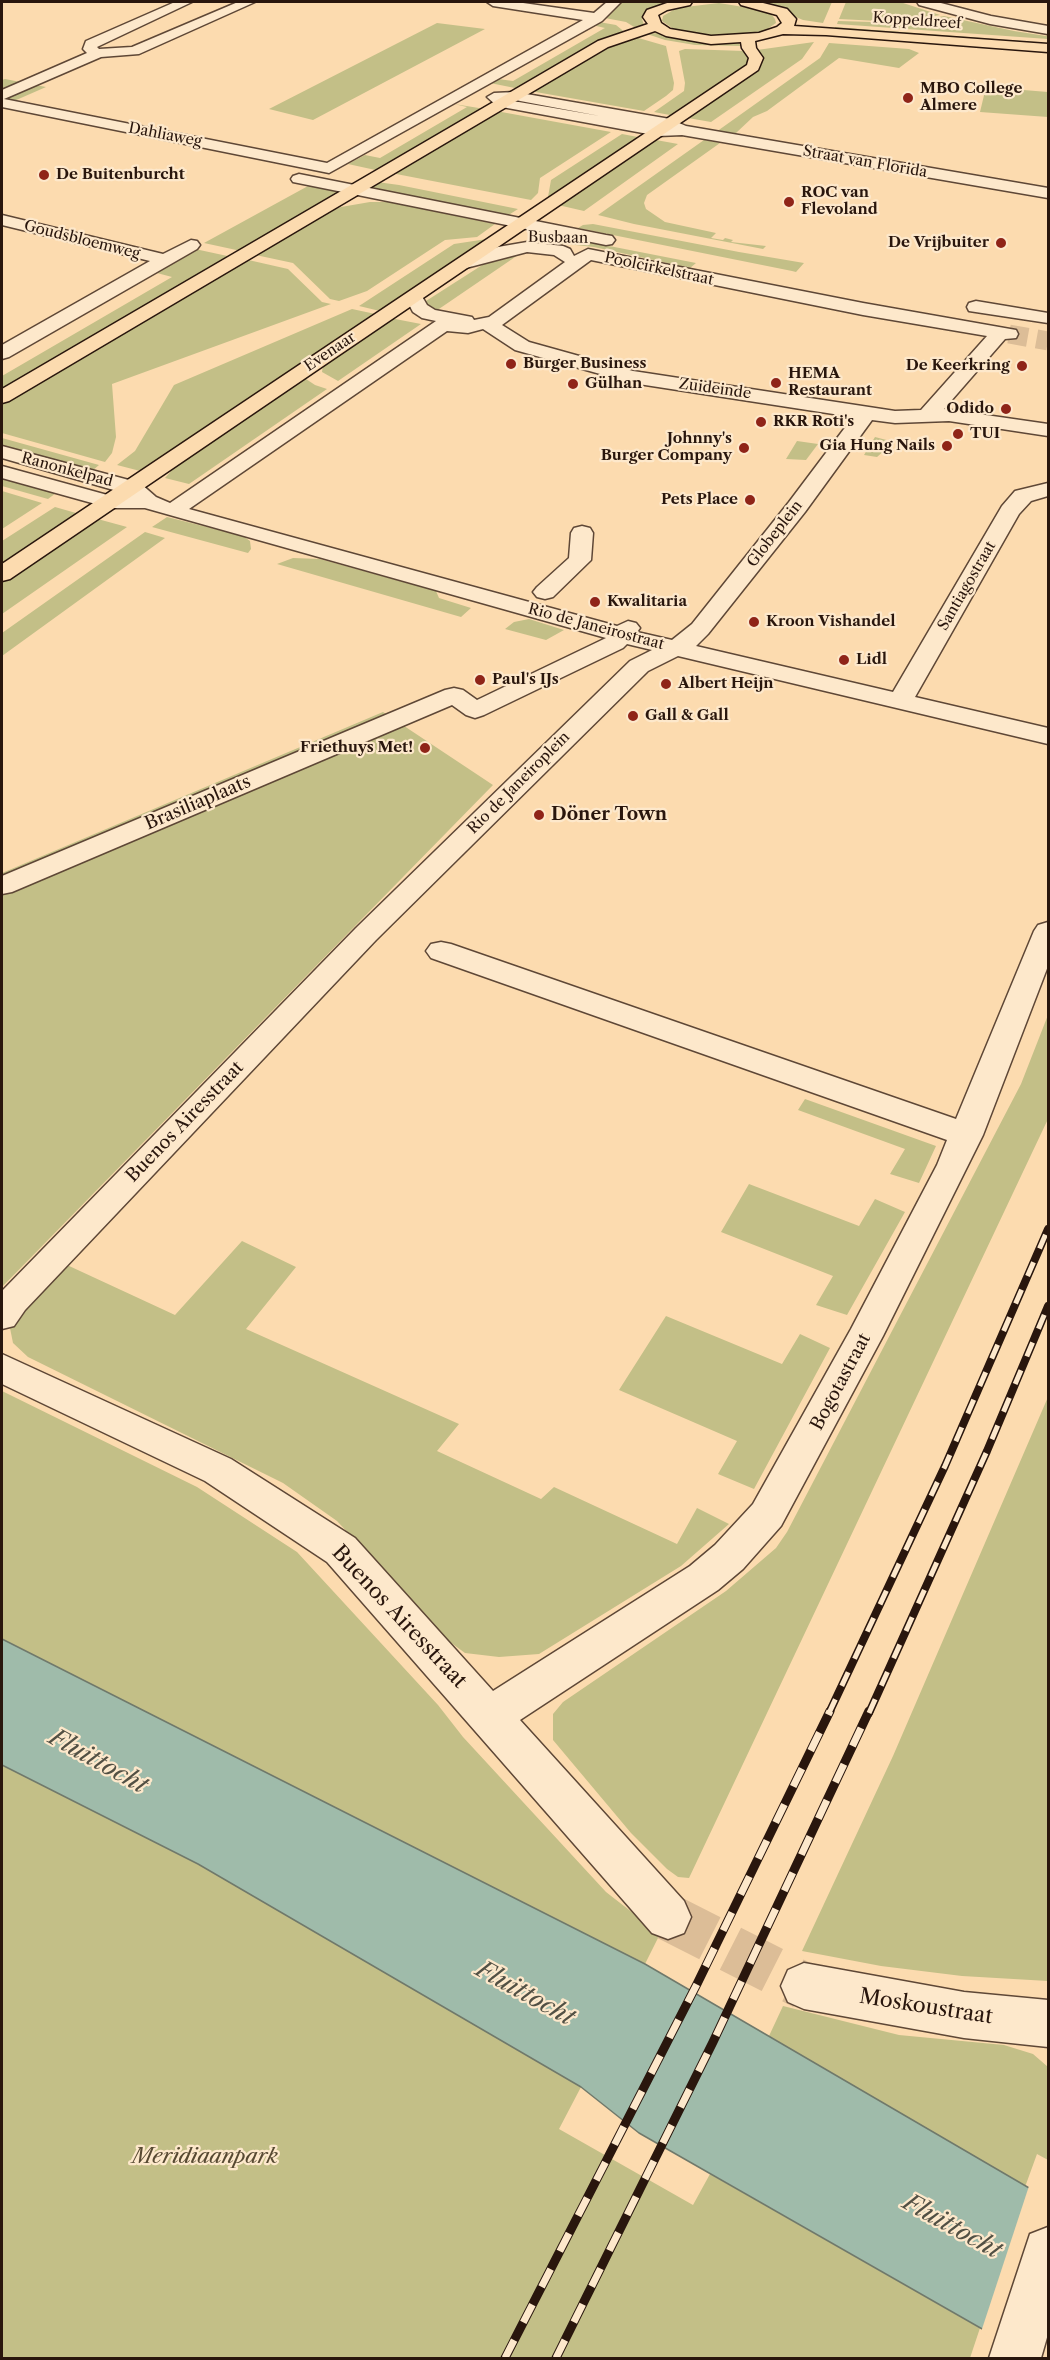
<!DOCTYPE html>
<meta charset="utf-8">
<style>
body{margin:0}
#map{position:relative;width:1050px;height:2360px;overflow:hidden;background:#fcdbaf;font-family:"Libre Caslon Text",serif}
canvas{display:block}
.frame{position:absolute;inset:0;border:3px solid #29160d;pointer-events:none}
</style>
<div id="map">
<canvas width="1050" height="2360"></canvas>
<div class="frame"></div>
</div>
<script>
const context = document.querySelector('canvas').getContext('2d');
context.lineJoin = 'round';
function fill(path, color) {
  context.fillStyle = color;
  context.fill(path, 'evenodd');
}
function toPath(rows) {
  const path = new Path2D();
  for (const r of rows) {
    path.moveTo(r[0], r[1]);
    for (let i = 2; i < r.length; i += 2) path.lineTo(r[i], r[i + 1]);
  }
  return path;
}
function strokePath(path, color, width, dash) {
  context.strokeStyle = color;
  context.lineWidth = width;
  context.lineCap = dash ? 'butt' : 'round';
  context.setLineDash(dash || []);
  context.stroke(path);
}
function drawText(font, color, halo, rows, align = 'center') {
  context.font = font + ' "Libre Caslon Text",serif';
  context.lineWidth = 4.5;
  context.setLineDash([]);
  context.textBaseline = 'middle';
  context.strokeStyle = halo;
  context.fillStyle = color;
  for (const [text, x, y, turn = 0] of rows) {
    context.save();
    context.translate(x, y);
    context.rotate((+turn || 0) * Math.PI / 180);
    context.textAlign = isNaN(turn) ? turn : align;
    if (halo) context.strokeText(text, 0, 0);
    context.fillText(text, 0, 0);
    context.restore();
  }
}
const green = toPath([
 [628,2,673,2,646,12,642,19,644,25,639,30,626,22,605,18,620,3],
 [760,2,832,2,823,23,803,20],
 [846,2,900,2,940,15,898,22,839,19],
 [719,3,762,10,771,14,775,19,776,23,763,32,750,35,702,36,675,30,662,21,663,16,677,8],
 [944,16,1014,31,1046,36,1048,34,1048,39,837,24,838,21,907,23],
 [599,22,616,25,627,34,520,89,490,83,498,79,513,81,603,29,605,28,592,25],
 [437,23,485,29,313,120,269,109],
 [835,27,1048,43,1048,46,835,30],
 [657,33,687,40,738,43,741,46,695,45,665,40,647,34],
 [635,37,666,46,674,83,673,90,666,96,644,111,530,91,610,44],
 [814,42,802,59,711,122,688,118,758,69,762,58,757,50],
 [829,43,909,49,919,53,899,68,839,58,767,111,753,117,736,133,716,132,820,58],
 [685,49,744,51,749,56,750,64,675,116,654,112,684,91,685,83,679,51],
 [5,79,46,87,14,101,2,98,2,80],
 [986,87,1048,92,1048,117,980,112],
 [454,104,485,109,380,171,348,164,365,155,380,158,467,107],
 [496,111,611,132,540,178,538,193,531,200,391,173],
 [622,134,643,138,543,203,548,197,551,180],
 [656,140,678,144,584,211,558,205],
 [704,140,720,143,647,195,644,203,646,209,665,222,716,233,711,238,723,240,725,238,733,240,731,242,766,246,763,249,634,224,598,215],
 [377,182,399,185,518,209,507,216,366,187],
 [308,186,339,192,241,251,204,243],
 [370,202,388,202,495,224,477,237,445,240,367,291,339,301,330,299,293,263,251,254,323,214,341,207],
 [593,224,739,252,804,263,796,272,792,271,578,228,583,225],
 [506,226,509,227,384,312,359,306,454,244,487,239],
 [563,238,594,243,696,263,690,268,594,247,557,243],
 [195,249,232,257,2,392,2,376,172,277,157,273],
 [521,253,436,311,426,304,426,301,487,262],
 [244,259,288,269,322,302,331,304,112,384,116,437,112,453,105,462,2,433,2,402],
 [352,309,380,315,144,472,117,465,135,451,174,385],
 [390,318,421,324,338,381,322,372,323,365],
 [303,377,315,385,327,389,189,484,165,478,180,461],
 [875,437,894,442,877,457,864,455],
 [2,438,99,465,92,471,2,446],
 [797,441,818,444,806,460,786,459],
 [2,478,56,493,48,499,2,486],
 [2,491,42,503,2,529],
 [55,507,83,515,2,568,2,541],
 [167,517,243,536,250,541,251,549,248,553,152,527],
 [94,518,127,527,2,614,2,582],
 [145,532,165,538,2,656,2,633],
 [293,558,320,559,436,591,439,598,471,608,461,617,277,564],
 [529,619,564,630,546,640,505,629,514,622],
 [383,712,493,785,2,1287,2,873],
 [1048,1015,1048,1119,689,1878,678,1877,667,1869,631,1833,553,1740,553,1714,563,1702,726,1591,776,1548,787,1532,1021,1084],
 [805,1099,936,1146,919,1183,890,1174,905,1149,798,1110],
 [749,1184,859,1226,875,1199,905,1212,847,1315,816,1305,833,1276,721,1232],
 [242,1241,296,1267,246,1329,459,1424,437,1451,541,1499,554,1487,677,1544,697,1508,729,1524,681,1566,539,1654,499,1657,465,1653,450,1642,337,1521,283,1483,28,1357,13,1343,10,1328,18,1315,67,1265,175,1315],
 [666,1316,782,1364,800,1334,830,1348,754,1489,718,1474,737,1441,619,1390],
 [2,1391,197,1487,297,1552,438,1705,463,1737,606,1892,660,1934,645,1964,2,1639],
 [1048,1397,1048,1981,962,1976,881,1966,802,1951,893,1756],
 [2,1765,198,1864,581,2087,559,2129,693,2205,710,2174,980,2328,970,2358,2,2358],
 [783,2006,899,2035,1004,2045,1033,2054,1048,2067,1048,2160,1037,2154,1025,2187,769,2036]
]);
const water = toPath([
 [2,1639,645,1964,1048,2199,1048,2358,1033,2358,639,2133,581,2087,198,1864,2,1765,2,1639]
]);
const pier = toPath([
 [1029,2186,1048,2196,1048,2358,1027,2358,981,2332]
]);
const minorTunnelFar1 = toPath([
 [1009,334,1048,341]
]);
const minorTunnel = toPath([
 [668,1917,804,1986]
]);
const minor = toPath([
 [175,2,192,2,97,47,99,49,132,47,238,2,255,2,139,54,101,57,4,99,327,163,583,20,493,6,487,2,516,2,594,13,607,2,621,2,602,21,329,173,2,107,2,90,87,53,83,49,86,41,175,2],
 [917,2,937,2,991,16,1048,26,1048,34,990,24,919,5,917,2],
 [515,92,670,119,686,126,1048,188,1048,198,682,135,659,136,502,107,497,106,487,97,494,93,515,92],
 [515,100,600,116,513,101,515,100],
 [299,174,606,235,612,236,615,240,612,244,606,245,293,182,291,179,293,176,299,174],
 [2,215,163,254,191,240,197,241,200,245,197,249,9,357,2,359,2,345,150,261,2,225,2,215],
 [527,242,563,246,570,249,574,256,588,249,863,303,1016,330,1018,334,1016,338,1005,339,944,409,1048,424,1048,436,949,421,895,423,872,420,805,512,708,634,696,646,893,692,1002,506,1015,491,1048,483,1048,496,1031,501,1019,514,915,697,1048,728,1048,744,678,656,648,671,376,940,25,1310,14,1326,2,1329,2,1291,356,928,630,661,652,650,627,644,623,648,484,715,475,718,466,715,452,705,12,892,2,894,2,876,445,690,454,688,463,690,477,700,606,638,145,508,110,508,2,478,2,466,111,496,128,496,124,493,2,458,2,446,140,483,156,497,170,503,436,321,422,318,413,312,405,297,408,293,420,293,427,305,435,310,472,317,474,320,489,317,565,262,554,255,527,252,466,268,460,267,457,263,460,259,498,247,527,242],
 [591,260,863,315,987,336,921,410,895,411,633,371,529,342,502,325,591,260],
 [483,329,515,350,632,383,853,417,789,502,692,624,672,640,637,632,640,628,636,623,628,621,617,626,189,509,447,331,468,333,483,329],
 [976,301,1048,313,1048,323,969,311,967,307,969,303,976,301],
 [582,526,590,528,593,533,591,560,553,597,545,599,537,597,533,592,537,587,569,558,571,533,574,528,582,526],
 [1048,922,1048,966,983,1135,883,1336,781,1526,743,1569,718,1590,520,1720,684,1901,691,1917,684,1933,668,1939,652,1933,327,1562,205,1481,2,1384,2,1354,231,1459,355,1538,493,1691,690,1566,715,1545,753,1504,851,1329,937,1165,947,1140,431,958,426,951,431,944,441,942,451,944,956,1119,1034,931,1038,925,1048,922],
 [804,1963,964,1992,1048,2000,1048,2047,964,2038,804,2009,788,2002,781,1986,788,1970,804,1963],
 [1048,2227,1048,2334,1041,2358,989,2358,1030,2234,1048,2227]
]);
const major = toPath([
 [670,2,692,2,690,5,667,10,658,15,661,23,670,29,711,36,759,33,777,27,782,23,777,15,741,5,739,2,759,2,787,9,796,19,794,26,1048,44,1048,52,826,35,783,34,755,41,756,48,763,58,758,70,10,579,2,581,2,564,747,65,749,58,742,48,741,42,711,44,666,36,655,31,608,47,9,401,2,403,2,389,598,41,648,24,643,17,647,10,670,2]
]);
const railFar1 = toPath([
 [829,1713,945,1466,1048,1229],
 [869,1713,987,1451,1048,1306]
]);
const rail = toPath([
 [505,2358,697,1984,830,1711],
 [556,2358,713,2042,869,1711]
]);
const markers = [
 [908,98,6,"#8f2418"],
 [44,175,6,"#8f2418"],
 [789,202,6,"#8f2418"],
 [1001,243,6,"#8f2418"],
 [511,364,6,"#8f2418"],
 [1022,366,6,"#8f2418"],
 [776,383,6,"#8f2418"],
 [573,384,6,"#8f2418"],
 [1006,409,6,"#8f2418"],
 [761,422,6,"#8f2418"],
 [958,434,6,"#8f2418"],
 [947,446,6,"#8f2418"],
 [744,448,6,"#8f2418"],
 [750,500,6,"#8f2418"],
 [595,602,6,"#8f2418"],
 [754,622,6,"#8f2418"],
 [844,660,6,"#8f2418"],
 [480,680,6,"#8f2418"],
 [666,684,6,"#8f2418"],
 [633,716,6,"#8f2418"],
 [425,748,6,"#8f2418"],
 [539,815,6,"#8f2418"]
];
const farStreetnames = [
 ["Koppeldreef",917,21,4],
 ["Dahliaweg",165,135,11],
 ["Straat van Florida",865,162,10],
 ["Busbaan",558,238,1],
 ["Goudsbloemweg",82,240,14],
 ["Poolcirkelstraat",659,269,12],
 ["Evenaar",330,352,-34],
 ["Zuideinde",715,389,8],
 ["Ranonkelpad",67,470,15],
 ["Globeplein",775,534,-52],
 ["Santiagostraat",967,586,-60],
 ["Rio de Janeirostraat",596,627,15],
 ["Rio de Janeiroplein",519,783,-45]
];
const farPoinames = [
 ["MBO College",920,89],
 ["Almere",920,106],
 ["De Buitenburcht",56,175],
 ["ROC van",801,193],
 ["Flevoland",801,210],
 ["De Vrijbuiter",989,243,"right"],
 ["Burger Business",523,364],
 ["De Keerkring",1010,366,"right"],
 ["HEMA",788,374],
 ["Restaurant",788,391],
 ["Gülhan",585,384],
 ["Odido",994,409,"right"],
 ["RKR Roti's",773,422],
 ["TUI",970,434],
 ["Johnny's",732,439,"right"],
 ["Burger Company",732,456,"right"],
 ["Gia Hung Nails",935,446,"right"],
 ["Pets Place",738,500,"right"],
 ["Kwalitaria",607,602],
 ["Kroon Vishandel",766,622],
 ["Lidl",856,660],
 ["Paul's IJs",492,680],
 ["Albert Heijn",678,684],
 ["Gall & Gall",645,716],
 ["Friethuys Met!",413,748,"right"]
];
const streetNames = [
 ["Brasiliaplaats",198,803,-23],
 ["Buenos Airesstraat",185,1122,-46],
 ["Bogotastraat",841,1382,-62]
];
const poiNames = [
 ["Döner Town",551,815]
];
const nearStreetnames = [
 ["Buenos Airesstraat",399,1617,47],
 ["Moskoustraat",926,2007,9]
];
const nearParknames = [
 ["Meridiaanpark",205,2157]
];
const nearWaternames = [
 ["Fluittocht",98,1762,29],
 ["Fluittocht",525,1994,29],
 ["Fluittocht",952,2227,29]
];
fill(green, '#c3bf87');
fill(water, '#9fbbaa');
strokePath(water, '#70796b', 1.5);
fill(pier, '#fcdbaf');
strokePath(minorTunnelFar1, '#dcbd97', 19, [19, 9]);
strokePath(minorTunnel, '#dcbd97', 47, [47, 23]);
strokePath(minor, '#5e4736', 3);
strokePath(major, '#29160d', 3);
fill(minor, '#fde8cb');
fill(major, '#fcdbaf');
strokePath(railFar1, '#29160d', 8);
strokePath(rail, '#29160d', 9);
strokePath(railFar1, '#fde8cb', 5, [15]);
strokePath(rail, '#fde8cb', 7, [20]);
for (const [x, y, r, color] of markers) {
  const dot = new Path2D();
  dot.arc(x, y, r, 0, 2 * Math.PI);
  context.fillStyle = color;
  context.fill(dot);
  strokePath(dot, '#fde8cb', 2);
}
drawText('15px', '#29160d', '#fde8cb', farStreetnames);
drawText('bold 15px', '#29160d', '#fde8cb', farPoinames, 'left');
drawText('18px', '#29160d', '#fde8cb', streetNames);
drawText('bold 18px', '#29160d', '#fde8cb', poiNames, 'left');
drawText('21px', '#29160d', '#fde8cb', nearStreetnames);
drawText('italic 21px', '#574932', '#fde8cb', nearParknames);
drawText('italic 24px', '#525044', '#fde8cb', nearWaternames);
</script>
